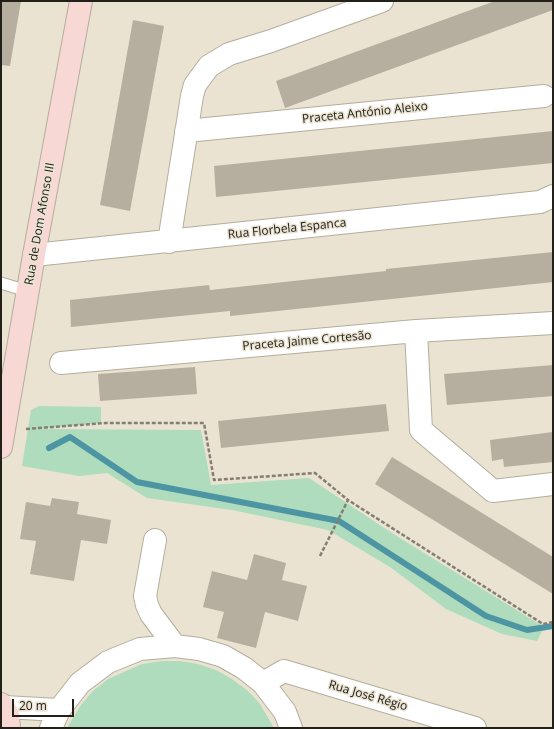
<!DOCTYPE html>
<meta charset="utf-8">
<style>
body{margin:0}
#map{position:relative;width:554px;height:729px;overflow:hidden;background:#eae3d2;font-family:"Open Sans",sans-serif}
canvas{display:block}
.frame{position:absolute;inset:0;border:2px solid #23201a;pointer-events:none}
.scale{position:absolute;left:12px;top:699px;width:62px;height:18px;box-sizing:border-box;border:2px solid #23201a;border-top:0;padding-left:5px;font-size:12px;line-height:14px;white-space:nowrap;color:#23201a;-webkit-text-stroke:3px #eae3d2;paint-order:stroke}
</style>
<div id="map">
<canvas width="554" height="729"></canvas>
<div class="frame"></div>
<div class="scale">20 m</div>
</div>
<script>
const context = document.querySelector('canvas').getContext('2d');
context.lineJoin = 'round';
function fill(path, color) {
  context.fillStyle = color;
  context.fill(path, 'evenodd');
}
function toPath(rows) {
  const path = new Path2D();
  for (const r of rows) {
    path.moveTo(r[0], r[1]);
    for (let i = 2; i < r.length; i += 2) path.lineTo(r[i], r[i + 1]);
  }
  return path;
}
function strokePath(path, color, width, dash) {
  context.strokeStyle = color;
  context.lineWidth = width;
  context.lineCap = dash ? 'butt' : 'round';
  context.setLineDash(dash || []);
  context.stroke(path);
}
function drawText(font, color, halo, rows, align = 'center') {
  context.font = font + ' "Open Sans",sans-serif';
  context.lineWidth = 3;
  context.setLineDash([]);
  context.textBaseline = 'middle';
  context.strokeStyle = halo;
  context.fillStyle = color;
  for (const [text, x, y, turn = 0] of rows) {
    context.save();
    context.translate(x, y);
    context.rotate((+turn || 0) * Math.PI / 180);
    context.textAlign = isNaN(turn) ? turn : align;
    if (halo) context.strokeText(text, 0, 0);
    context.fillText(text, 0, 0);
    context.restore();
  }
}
const green = toPath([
 [39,406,101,407,101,423,36,429,201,430,211,485,309,478,395,535,544,627,537,641,502,634,446,609,390,567,328,530,232,510,147,498,107,473,79,476,22,466,31,410],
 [161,661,180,661,198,664,216,670,232,679,248,691,260,704,274,728,67,728,81,705,93,691,108,679,142,664]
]);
const stream = toPath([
 [49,448,70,437,137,482,339,521,486,616,527,630,553,626]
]);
const building = toPath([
 [1,1,21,1,10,66,1,65],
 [495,1,553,1,553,10,285,108,276,81],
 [133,20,164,26,130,211,100,205],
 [553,131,553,163,216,197,214,166],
 [553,252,553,282,230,316,230,311,71,327,70,300,209,285,210,290,386,271,386,269],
 [553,365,553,396,447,405,444,374],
 [195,367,197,394,100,401,98,374],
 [386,404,389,431,221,448,218,421],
 [553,432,553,462,504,467,503,459,492,461,490,440],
 [392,457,553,557,553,594,375,484],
 [52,498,79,502,77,514,111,520,107,544,81,540,74,581,30,574,36,541,20,539,26,502,50,506],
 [254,554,286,563,282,580,307,586,298,621,265,612,256,648,217,638,224,612,203,607,212,571,247,580]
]);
const path = toPath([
 [26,429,106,423,204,423,214,480,315,473,348,500],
 [320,556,348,500,543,624,553,622]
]);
const service = toPath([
 [1,283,27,291]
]);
const minor = toPath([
 [186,131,544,96],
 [169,242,192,96,195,85,209,66,229,54,271,41,382,1],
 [34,255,540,202,553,196],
 [416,331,421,430,493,491,553,484],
 [61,363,416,331,553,323],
 [155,540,145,596,147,605,151,614,175,646],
 [263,683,284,671,475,728],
 [4,707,59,710],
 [51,728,59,710,80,683,108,662,140,649,175,646,199,649,223,656,244,668,263,683,285,712,291,728]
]);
const secondary = toPath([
 [1,447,34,255,81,1],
 [1,704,8,714,9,728]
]);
const streetNames = [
 ["Praceta António Aleixo",365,113,-6],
 ["Rua de Dom Afonso III",40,224,-80],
 ["Rua Florbela Espanca",287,229,-6],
 ["Praceta Jaime Cortesão",307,341,-5],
 ["Rua José Régio",368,696,16]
];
fill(green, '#aedcbc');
strokePath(stream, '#4e95a4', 6);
fill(building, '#b6af9f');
strokePath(service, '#b4ad9d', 13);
strokePath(minor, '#b4ad9d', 24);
strokePath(secondary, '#b4ad9d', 24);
strokePath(path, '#847f74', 2.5, [4, 2]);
strokePath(service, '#fff', 11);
strokePath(minor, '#fff', 22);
strokePath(secondary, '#f8d8d4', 22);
drawText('12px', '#23201a', '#eae3d2', streetNames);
</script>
